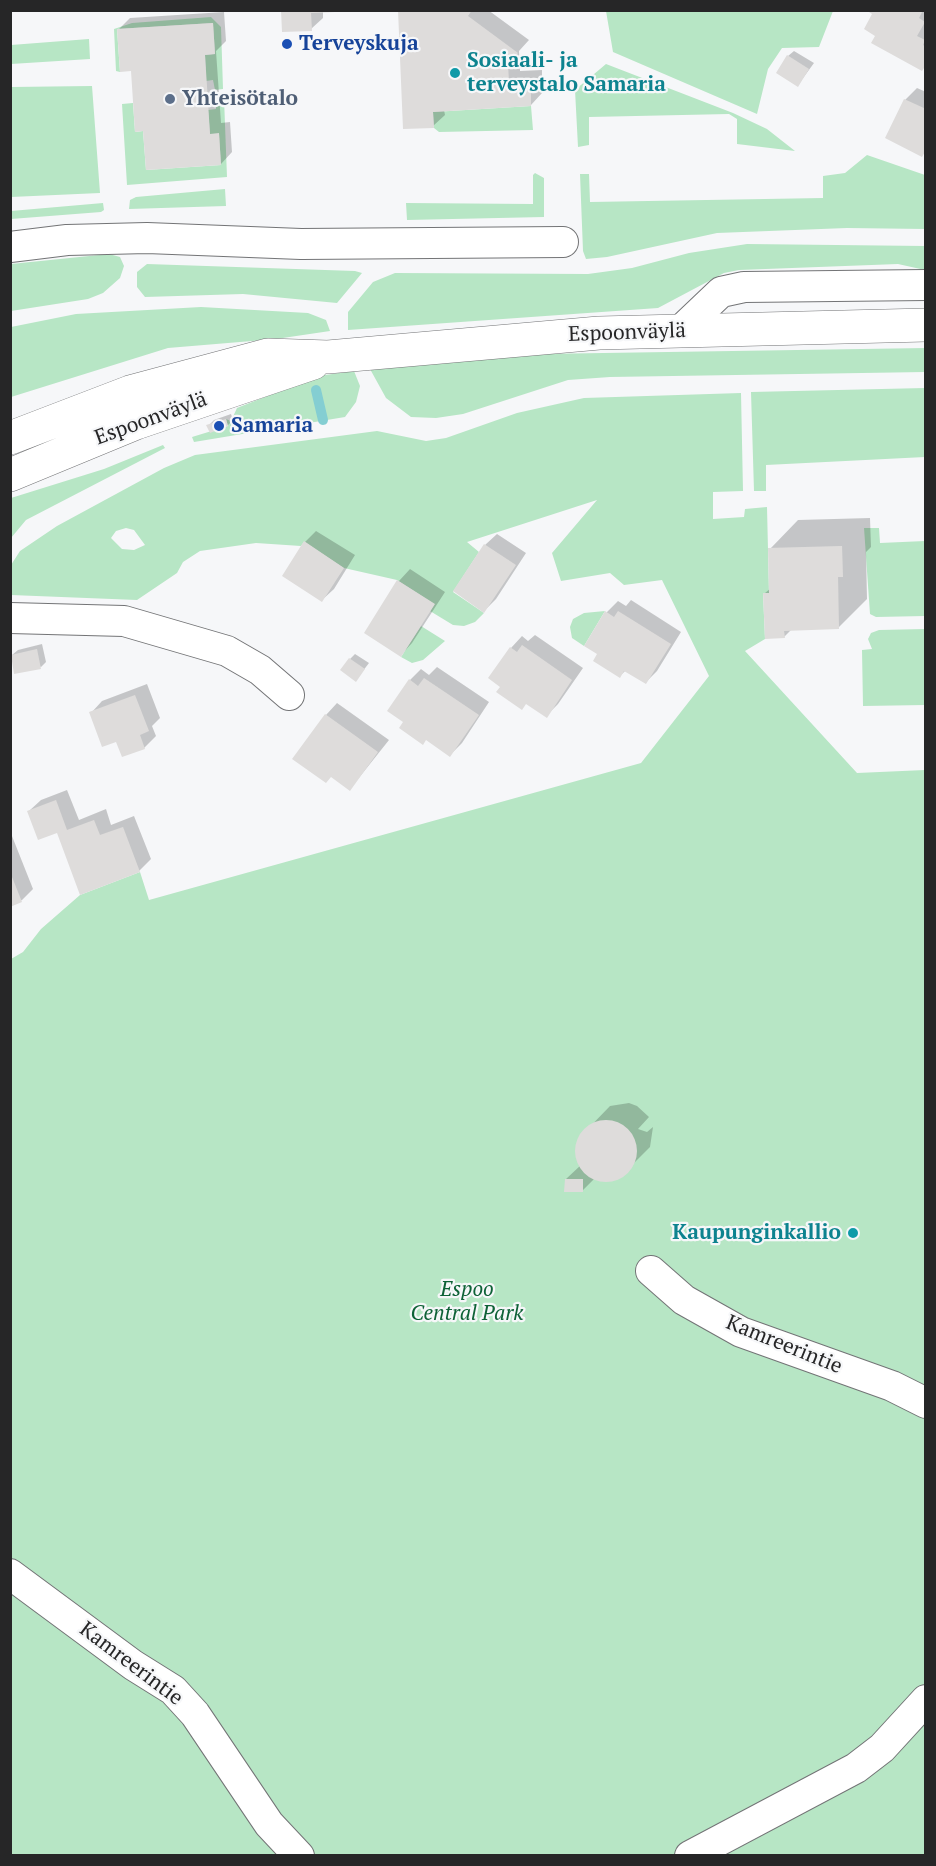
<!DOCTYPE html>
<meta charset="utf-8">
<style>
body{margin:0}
#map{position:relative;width:936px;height:1866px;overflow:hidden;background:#f6f7f9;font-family:"PT Serif",serif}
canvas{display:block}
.frame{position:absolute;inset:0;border:12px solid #262627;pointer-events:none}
</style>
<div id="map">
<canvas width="936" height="1866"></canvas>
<div class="frame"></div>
</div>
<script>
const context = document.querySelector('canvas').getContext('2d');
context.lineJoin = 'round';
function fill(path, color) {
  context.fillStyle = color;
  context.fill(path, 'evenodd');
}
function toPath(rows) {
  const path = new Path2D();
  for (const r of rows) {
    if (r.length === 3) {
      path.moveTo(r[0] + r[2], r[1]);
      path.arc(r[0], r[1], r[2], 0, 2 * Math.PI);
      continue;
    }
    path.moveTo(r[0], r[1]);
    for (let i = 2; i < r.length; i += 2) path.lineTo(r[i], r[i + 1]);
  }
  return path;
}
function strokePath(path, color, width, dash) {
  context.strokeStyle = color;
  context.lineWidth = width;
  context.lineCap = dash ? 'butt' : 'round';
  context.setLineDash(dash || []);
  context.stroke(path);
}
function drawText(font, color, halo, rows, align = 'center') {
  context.font = font + ' "PT Serif",serif';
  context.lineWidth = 4.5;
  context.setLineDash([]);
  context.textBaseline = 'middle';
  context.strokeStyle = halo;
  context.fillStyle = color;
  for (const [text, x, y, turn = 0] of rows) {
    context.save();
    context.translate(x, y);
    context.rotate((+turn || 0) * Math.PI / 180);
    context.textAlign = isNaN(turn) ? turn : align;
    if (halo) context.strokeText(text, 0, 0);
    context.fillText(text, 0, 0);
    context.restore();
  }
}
const green = toPath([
 [606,11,606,10,833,11,819,47,782,48,768,69,757,114,613,52],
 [211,17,221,27,223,89,215,90,213,80,206,81,205,55,215,54,213,23,117,29,120,72,116,71,114,29,132,23],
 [89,39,90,59,11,64,11,45],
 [606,64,733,113,767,129,795,151,737,144,737,119,729,114,589,117,589,145,578,147,575,90],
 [92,86,100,193,11,197,11,87],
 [216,98,224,98,227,177,127,185,122,104,133,103,135,132,143,131,146,170,221,165,219,134,210,134,208,110,216,109],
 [531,106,533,130,439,132,434,128,433,112],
 [867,155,925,175,925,229,847,228,717,233,607,257,586,259,583,251,580,174,589,174,590,202,823,198,823,176,845,173],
 [535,173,544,178,544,217,407,220,406,203,533,204,533,175],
 [225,189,226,206,129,209,130,200,136,197],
 [103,203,104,210,101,212,11,219,11,211],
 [747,244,925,246,925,270,898,264,739,270,724,273,658,308,348,330,348,312,373,282,395,273,588,274,632,268,689,253],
 [109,254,120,257,124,266,120,278,103,293,88,299,11,311,11,264],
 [147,264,355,271,362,273,337,303,243,294,145,297,137,287,137,272],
 [201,307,308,313,326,320,330,331,276,339,168,348,11,397,11,327,76,314],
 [926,348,925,372,610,377,568,380,463,414,436,418,411,417,386,398,370,369,539,354],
 [354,371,360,386,356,402,345,417,194,442,192,437,228,426,226,419,231,421,237,408,318,376],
 [925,388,925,457,766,465,766,491,754,491,751,392],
 [741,393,743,491,713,492,713,519,744,517,745,509,767,507,769,593,763,593,765,639,745,651,857,773,925,770,925,1855,11,1855,11,959,23,952,41,929,80,895,140,872,149,900,641,763,709,676,662,580,624,585,610,573,561,581,552,553,597,500,467,542,479,552,453,592,484,613,475,622,464,626,453,625,430,611,434,604,397,580,344,568,304,542,301,546,256,543,200,551,183,562,177,573,137,600,11,595,11,565,20,551,57,526,164,468,195,455,377,431,426,441,446,438,517,413,584,398],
 [126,528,134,530,145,545,134,550,122,549,111,538,116,531],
 [163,445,165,448,26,520,11,538,11,498,104,469],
 [864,528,879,528,880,543,925,541,925,616,876,617,870,614],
 [605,611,584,646,572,638,570,627,573,619,584,613],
 [421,626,445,641,423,660,412,663,401,657],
 [925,629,925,705,863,706,862,650,872,649,868,639,871,633,879,630]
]);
const shadow = toPath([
 [282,10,340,10,323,11,323,18,311,29],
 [400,10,488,10,529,40,519,51,520,71,542,70,542,93,531,105,444,110,445,115,433,126],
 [869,10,926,10,926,65,877,36,874,13],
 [224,12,226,41,216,51,221,123,230,122,232,152,221,164,144,130,133,70,118,30,130,18],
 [794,51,814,63,798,85,788,56],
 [917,88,926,92,926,151,922,155,905,100],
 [231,414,233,420,228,425,208,426,214,420],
 [870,518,871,547,866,552,867,599,838,628,792,629,784,637,765,593,771,588,770,549,798,520],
 [316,531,355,555,334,589,322,600,305,542],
 [497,534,526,553,496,599,484,611,485,545],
 [410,569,445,592,412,643,401,655,366,632,399,581],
 [631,600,681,632,657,671,646,682,626,670,620,676,599,654,607,612,618,601,626,606],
 [535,635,583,668,558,704,546,716,502,686,511,648,522,636,528,641],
 [42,644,46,662,41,667,12,655,18,650],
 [355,654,369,663,356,680,350,659],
 [437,667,489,702,462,743,450,755,405,721,410,680,421,669,429,675],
 [147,684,160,718,152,726,156,736,144,748,117,740,91,713,102,701],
 [337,703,389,740,350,789,326,715],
 [67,790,79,820,106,809,111,825,134,816,151,859,139,871,58,831,29,811,41,800],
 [10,831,33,889,22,900,10,905],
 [629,1103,637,1106,649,1117,638,1129,647,1132,653,1127,650,1147,619,1178,610,1180,596,1177,582,1191,566,1179,581,1165,576,1154,580,1137,610,1106]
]);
const stream = toPath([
 [316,390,323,420]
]);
const building = toPath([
 [281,10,335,10,335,12,311,13,312,31,282,32],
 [398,10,472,10,468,16,518,53,508,64,509,82,531,81,531,106,433,112,434,128,403,129],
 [866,10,923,10,919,18,925,22,917,36,925,40,923,45,926,47,926,65,922,71,871,43,875,36,864,29,872,14],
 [213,23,215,54,205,55,210,134,219,133,221,165,146,170,143,131,135,132,131,71,120,72,117,29],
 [787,55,809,69,798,87,776,73],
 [904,99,926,109,926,150,922,157,885,138],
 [226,419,228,426,210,433,206,425],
 [304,541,344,568,322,602,282,576],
 [484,544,516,565,484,613,453,591],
 [842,546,843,577,838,577,839,629,784,631,785,638,765,639,763,593,769,593,768,548],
 [397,580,435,604,401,657,364,633],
 [605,611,614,617,618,611,671,644,646,684,624,671,620,678,593,661,597,654,584,646],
 [522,645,572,680,547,718,526,704,522,710,496,692,500,687,488,678,510,647,517,652],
 [37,649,41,669,14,674,11,655],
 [349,658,365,669,356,682,340,670],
 [424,678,479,715,450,757,426,740,423,745,399,728,403,722,387,711,409,679,418,686],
 [135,695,149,731,140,735,145,749,122,757,116,742,102,747,89,712],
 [325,714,378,752,350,791,331,777,326,783,292,759],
 [56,800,67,830,94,820,100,835,123,827,140,872,80,895,57,833,38,840,27,811],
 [10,872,22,902,10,907],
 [606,1151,31],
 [565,1179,583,1179,583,1192,564,1192]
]);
const minor = toPath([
 [10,247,67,240,147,238,301,244,563,242],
 [680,331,721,292,744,287,926,285],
 [10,618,124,621,227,651,260,670,289,695],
 [651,1271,684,1300,741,1332,892,1386,926,1403],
 [10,1574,133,1665,173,1690,195,1714,269,1824,299,1856],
 [690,1856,856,1768,882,1748,926,1700]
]);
const primary = toPath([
 [10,438,130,392,268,355,328,357,599,333,926,325],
 [10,475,136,423,313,363]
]);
const markers = [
 [287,44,6,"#1a4fb4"],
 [455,73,6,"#0f9aa8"],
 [170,99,6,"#5c6f8a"],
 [219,426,6,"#1a4fb4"],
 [853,1233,6,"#0f9aa8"]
];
const transitNames = [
 ["Terveyskuja",299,44],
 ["Samaria",231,426]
];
const cultureNames = [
 ["Sosiaali- ja",467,61],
 ["terveystalo Samaria",467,85],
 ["Kaupunginkallio",841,1233,"right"]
];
const serviceNames = [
 ["Yhteisötalo",182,99]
];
const streetNames = [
 ["Espoonväylä",627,333,-2],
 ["Espoonväylä",151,419,-20],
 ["Kamreerintie",784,1345,22],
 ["Kamreerintie",131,1664,37]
];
const parkNames = [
 ["Espoo",467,1290],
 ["Central Park",467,1314]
];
fill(green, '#b7e6c5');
fill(shadow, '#0003');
strokePath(stream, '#84ced2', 10);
fill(building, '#dedcdb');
strokePath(minor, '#737476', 32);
strokePath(primary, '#737476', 34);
strokePath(minor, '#fff', 30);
strokePath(primary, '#fff', 33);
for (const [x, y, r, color] of markers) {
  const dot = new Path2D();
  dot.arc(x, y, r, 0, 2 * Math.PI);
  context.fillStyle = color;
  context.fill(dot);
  strokePath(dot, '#f6f7f9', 2);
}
drawText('bold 21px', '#164399', '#f6f7f9', transitNames, 'left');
drawText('bold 21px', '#0d838f', '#f6f7f9', cultureNames, 'left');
drawText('bold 21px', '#4e5e75', '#f6f7f9', serviceNames, 'left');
drawText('21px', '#262627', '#f6f7f9', streetNames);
drawText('italic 21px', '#0e6237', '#f6f7f9', parkNames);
</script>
